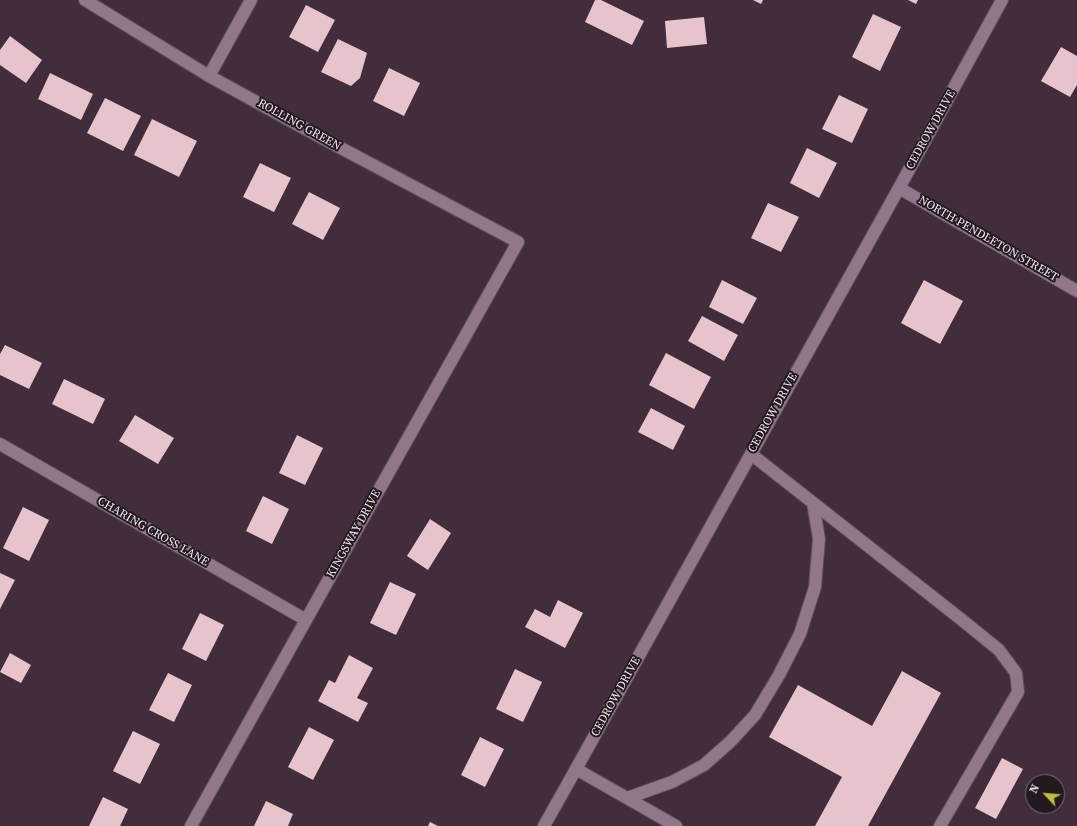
<!DOCTYPE html>
<style>
body{margin:0}
#map{position:relative;width:1077px;height:826px;overflow:hidden;background:#422d3d;font-family:"Source Serif 4",serif}
canvas{display:block}
.north{position:absolute;left:1025px;top:774px;width:40px;height:40px;box-sizing:border-box;background:#231920;border:1px solid #766b73;border-radius:50%;rotate:296deg;font-size:11px;font-weight:700;line-height:16px;text-align:center;color:#f3e5ef}
.north::after{content:'';display:block;margin:auto;width:14px;height:18px;background:#bdbf43;clip-path:polygon(50% 0,100% 100%,50% 72%,0 100%)}
</style>
<div id="map">
<canvas width="1077" height="826"></canvas>
<div class="north">N</div>
</div>
<script>
const context = document.querySelector('canvas').getContext('2d');
context.lineJoin = 'round';
function fill(path, color) {
  context.fillStyle = color;
  context.fill(path, 'evenodd');
}
function toPath(rows) {
  const path = new Path2D();
  for (const r of rows) {
    path.moveTo(r[0], r[1]);
    for (let i = 2; i < r.length; i += 2) path.lineTo(r[i], r[i + 1]);
  }
  return path;
}
function strokePath(path, color, width, dash) {
  context.strokeStyle = color;
  context.lineWidth = width;
  context.lineCap = dash ? 'butt' : 'round';
  context.setLineDash(dash || []);
  context.stroke(path);
}
function drawText(font, color, halo, rows, align = 'center') {
  context.font = font + ' "Source Serif 4",serif';
  context.lineWidth = 4;
  context.setLineDash([]);
  context.textBaseline = 'middle';
  context.strokeStyle = halo;
  context.fillStyle = color;
  for (const [text, x, y, turn = 0] of rows) {
    context.save();
    context.translate(x, y);
    context.rotate((+turn || 0) * Math.PI / 180);
    context.textAlign = isNaN(turn) ? turn : align;
    if (halo) context.strokeText(text, 0, 0);
    context.fillText(text, 0, 0);
    context.restore();
  }
}
const building = toPath([
 [595,0,601,0,644,21,632,45,585,22],
 [753,0,763,0,761,4],
 [908,0,918,0,916,4],
 [306,5,335,20,318,52,289,37],
 [873,14,901,27,880,71,852,57],
 [704,17,707,44,667,48,665,21],
 [10,36,42,60,26,83,0,65,0,50],
 [338,39,367,53,360,78,351,86,321,72],
 [1061,47,1077,56,1077,85,1070,97,1041,81],
 [389,68,420,83,404,116,373,101],
 [50,73,93,94,81,120,38,99],
 [839,95,868,109,852,143,822,129],
 [105,98,141,116,123,151,87,133],
 [152,119,197,141,179,177,134,155],
 [807,148,837,163,819,198,790,183],
 [260,163,291,178,274,212,243,197],
 [309,192,340,208,323,240,292,224],
 [768,203,799,217,781,252,751,238],
 [722,280,757,298,743,324,709,307],
 [924,280,963,301,940,344,901,323],
 [702,316,738,335,724,361,688,341],
 [5,345,42,363,29,389,0,375,0,354],
 [666,353,711,377,694,409,649,385],
 [64,379,105,399,93,424,52,404],
 [651,408,685,426,673,450,638,432],
 [135,415,174,438,158,464,119,441],
 [297,435,323,448,305,485,279,473],
 [263,496,289,509,272,544,246,531],
 [23,507,49,520,29,561,3,548],
 [430,519,451,533,428,570,407,556],
 [0,573,15,580,0,609],
 [390,582,416,594,396,635,370,623],
 [558,600,583,613,565,648,525,627,535,609,550,617],
 [200,613,224,625,206,661,182,649],
 [10,653,31,665,21,683,0,672],
 [349,655,373,668,357,698,368,703,358,722,318,701,329,680,335,683],
 [515,669,542,682,523,722,496,709],
 [902,671,941,693,868,826,815,826,842,777,769,737,798,685,872,726],
 [168,673,192,685,174,722,149,710],
 [309,727,334,740,313,780,288,767],
 [133,731,160,744,140,784,113,771],
 [480,737,504,749,485,787,461,775],
 [1002,758,1023,769,996,819,975,808],
 [103,797,128,809,120,826,89,826],
 [266,801,293,814,288,826,254,826],
 [430,822,438,826,428,826]
]);
const lane = toPath([
 [751,454,962,620,999,650,1016,673,1018,692,940,826],
 [576,769,676,826],
 [627,798,672,782,704,765,730,742,755,715,779,675,800,634,815,587,819,539,813,503]
]);
const street = toPath([
 [85,0,209,76,322,138,518,242,306,620,191,826],
 [209,76,251,0],
 [899,188,1077,291],
 [0,444,306,620]
]);
const secondary = toPath([
 [544,826,576,769,751,454,899,188,1002,0]
]);
const streetNames = [
 ["ROLLING GREEN",299,125,29],
 ["CEDROW DRIVE",931,130,-61],
 ["NORTH PENDLETON STREET",988,239,30],
 ["CEDROW DRIVE",773,413,-61],
 ["CHARING CROSS LANE",153,532,30],
 ["KINGSWAY DRIVE",354,534,-61],
 ["CEDROW DRIVE",616,697,-61]
];
fill(building, '#e7c4cc');
strokePath(lane, '#5d4b59', 14);
strokePath(street, '#5d4b59', 14);
strokePath(secondary, '#5d4b59', 14);
strokePath(lane, '#907789', 12);
strokePath(street, '#907789', 12);
strokePath(secondary, '#907789', 12);
drawText('12px', '#f3e5ef', '#231920', streetNames);
</script>
